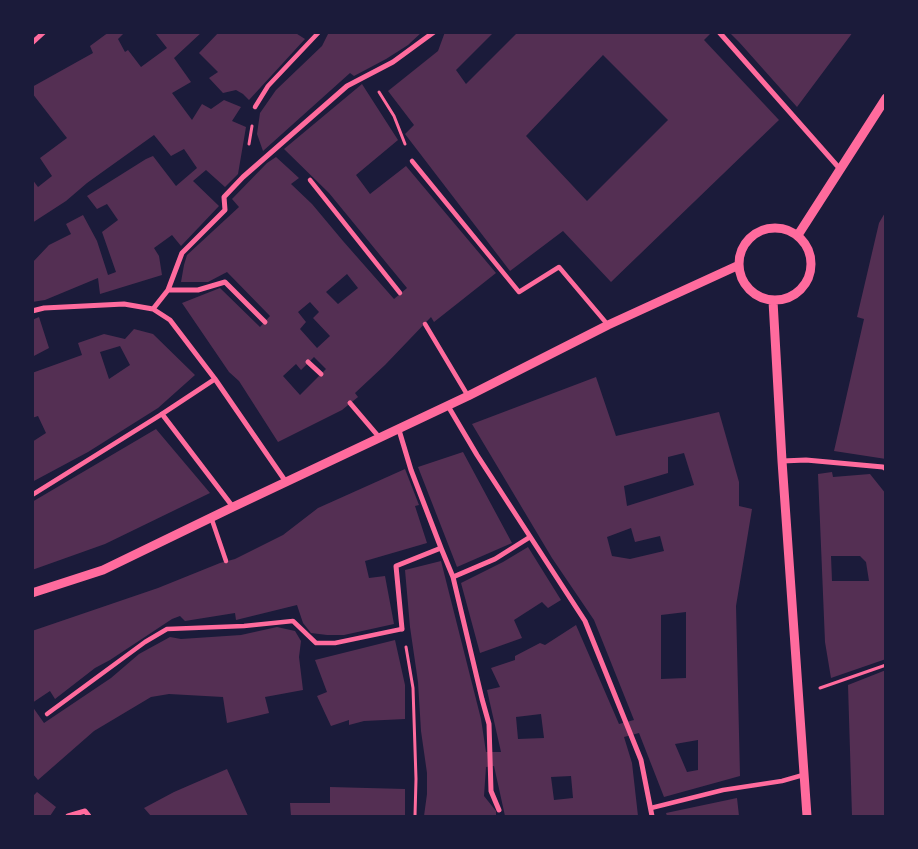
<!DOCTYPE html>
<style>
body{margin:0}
#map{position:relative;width:918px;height:849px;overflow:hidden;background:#1b1b3a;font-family:"Libre Baskerville",serif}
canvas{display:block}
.frame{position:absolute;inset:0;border:34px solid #1b1b3a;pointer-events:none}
</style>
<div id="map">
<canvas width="918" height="849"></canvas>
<div class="frame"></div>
</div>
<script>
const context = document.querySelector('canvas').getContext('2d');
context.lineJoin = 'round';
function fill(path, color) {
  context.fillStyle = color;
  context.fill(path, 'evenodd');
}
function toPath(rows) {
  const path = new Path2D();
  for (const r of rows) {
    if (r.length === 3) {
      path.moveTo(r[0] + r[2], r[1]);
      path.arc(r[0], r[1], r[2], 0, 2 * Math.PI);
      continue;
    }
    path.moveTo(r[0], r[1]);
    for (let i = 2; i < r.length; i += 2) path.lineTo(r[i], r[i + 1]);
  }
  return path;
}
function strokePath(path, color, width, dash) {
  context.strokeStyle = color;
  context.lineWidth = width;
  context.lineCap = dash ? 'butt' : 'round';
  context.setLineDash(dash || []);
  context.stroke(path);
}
const building = toPath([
 [109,32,125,32,118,39,125,52,128,50,141,67,167,48,156,34,158,32,202,32,174,58,191,82,172,93,192,120,202,104,211,109,224,100,241,107,232,121,246,127,238,174,225,187,206,170,193,181,219,206,181,246,172,235,154,248,159,256,162,275,100,294,98,278,45,300,32,302,32,263,49,245,71,234,66,224,83,215,97,241,108,275,116,272,102,232,118,220,107,204,97,209,87,196,146,159,153,156,176,186,197,168,184,149,171,156,154,135,87,183,66,201,32,223,32,179,38,187,52,176,40,158,67,138,32,93,32,87,93,53,90,46],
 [219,32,294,32,305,39,249,100,243,94,236,90,223,93,209,78,218,72,199,53],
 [329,32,422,32,408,45,386,59,354,76,350,73,263,151,257,134,260,113,276,90,322,46],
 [445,32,494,32,456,70,466,84,518,32,708,32,710,34,704,40,779,120,611,282,563,231,510,271,405,134,414,125,388,91,438,51],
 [603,55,668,120,587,201,526,136],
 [729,32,853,32,797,107,739,42],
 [362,84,398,140,356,175,370,194,406,166,496,273,434,322,431,317,385,365,355,393,358,397,342,410,278,442,239,381,229,372,182,303,220,288,260,327,270,316,227,272,208,282,181,282,184,265,187,255,239,207,232,199,267,163,276,157,299,178,291,184,312,204,343,241,394,299,407,288,329,193,284,149],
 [347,274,358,288,338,304,326,292],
 [310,302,319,312,313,318,330,336,317,348,300,329,306,322,298,312],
 [314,357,326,369,300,395,283,376,296,364,301,370],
 [886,211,886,459,834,451,864,319,857,317,879,223],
 [39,317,49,348,32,357,32,320],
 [134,329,153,334,195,375,158,408,88,452,32,482,32,442,46,433,38,416,32,418,32,373,82,355,78,343,104,334,125,339],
 [120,346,130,365,109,379,100,352],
 [596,377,616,436,719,412,739,482,739,506,752,509,736,606,740,776,664,797,639,733,624,737,632,763,638,816,505,816,494,766,486,767,484,796,496,811,496,816,424,816,427,794,427,773,421,731,418,682,410,627,405,570,441,561,481,719,486,752,501,752,487,690,500,687,491,668,515,660,515,656,540,643,545,645,576,625,619,724,634,720,594,620,552,558,472,424],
 [684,453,694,485,627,506,624,486,668,473,668,457],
 [631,528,635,542,660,536,664,551,630,559,612,556,607,537],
 [686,612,686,678,661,679,661,615],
 [541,714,544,738,518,739,516,717],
 [698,740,698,770,687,772,675,744],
 [571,776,573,798,554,800,551,777],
 [156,429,210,493,105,544,32,570,32,502],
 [463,452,512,543,457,567,418,467],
 [405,469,419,505,415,506,427,543,365,561,369,578,385,576,394,624,344,635,327,635,311,633,303,623,297,605,236,620,235,613,185,621,180,616,172,619,110,660,95,668,55,699,50,691,32,703,32,631,158,588,220,563,235,559,283,535,318,508],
 [832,472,833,477,870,474,886,494,886,659,831,678,825,642,818,474],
 [831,556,860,556,866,562,869,581,832,581],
 [528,547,561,600,548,608,542,602,514,620,522,638,480,653,461,583,503,562],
 [277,627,295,631,301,641,299,657,303,690,265,697,269,713,227,723,223,697,169,694,151,697,94,731,38,780,32,773,32,706,44,723,111,678,139,654,170,637,181,639,241,635],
 [395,640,405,685,405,719,364,721,349,725,349,720,331,726,317,696,327,692,315,660],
 [886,670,886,816,852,816,848,685],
 [227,769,248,816,151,816,144,808,174,792],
 [330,787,405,789,405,816,291,816,290,803,330,803],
 [37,792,56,807,50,816,32,816,32,797],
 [737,798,739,816,667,816,666,813]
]);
const path = toPath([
 [379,92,394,116,405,144],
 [249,144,252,126],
 [406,647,413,688,416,779,415,816],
 [820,688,886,665]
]);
const pedestrian = toPath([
 [255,107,268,86,319,32],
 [412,161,519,292,559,267,608,325],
 [310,180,400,293],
 [425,324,468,396],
 [32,495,162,414],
 [211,517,226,561],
 [47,714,145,642,167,629,244,626,293,621,316,643,335,643,402,629],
 [651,808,723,790,782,781,803,775]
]);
const minor = toPath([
 [719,32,840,169],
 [32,43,44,32],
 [168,290,198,290,225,282,265,322],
 [153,309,168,290,182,253,225,210,224,197,243,177,347,86,393,62,434,32],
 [32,311,44,308,124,304,153,309,170,320,215,379,286,482],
 [308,362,321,374],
 [215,379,162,414,233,507],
 [350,403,379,437],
 [448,406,477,455,585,621,641,760,652,816],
 [399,430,411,470,441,548,396,566,402,629],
 [782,461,806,460,883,467,886,469],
 [441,548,453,577,482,699,489,724,491,791,499,810],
 [453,577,495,559,530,537],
 [68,816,85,811,89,816]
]);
const tertiary = toPath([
 [775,264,36],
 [798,235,886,98],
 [773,301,782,461,807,816],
 [32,593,103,570,233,507,468,396,608,325,739,265]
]);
fill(building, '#542f53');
strokePath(path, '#ff6b9d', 3);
strokePath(pedestrian, '#ff6b9d', 4.5);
strokePath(minor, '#ff6b9d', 5);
strokePath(tertiary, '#ff6b9d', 9);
</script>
